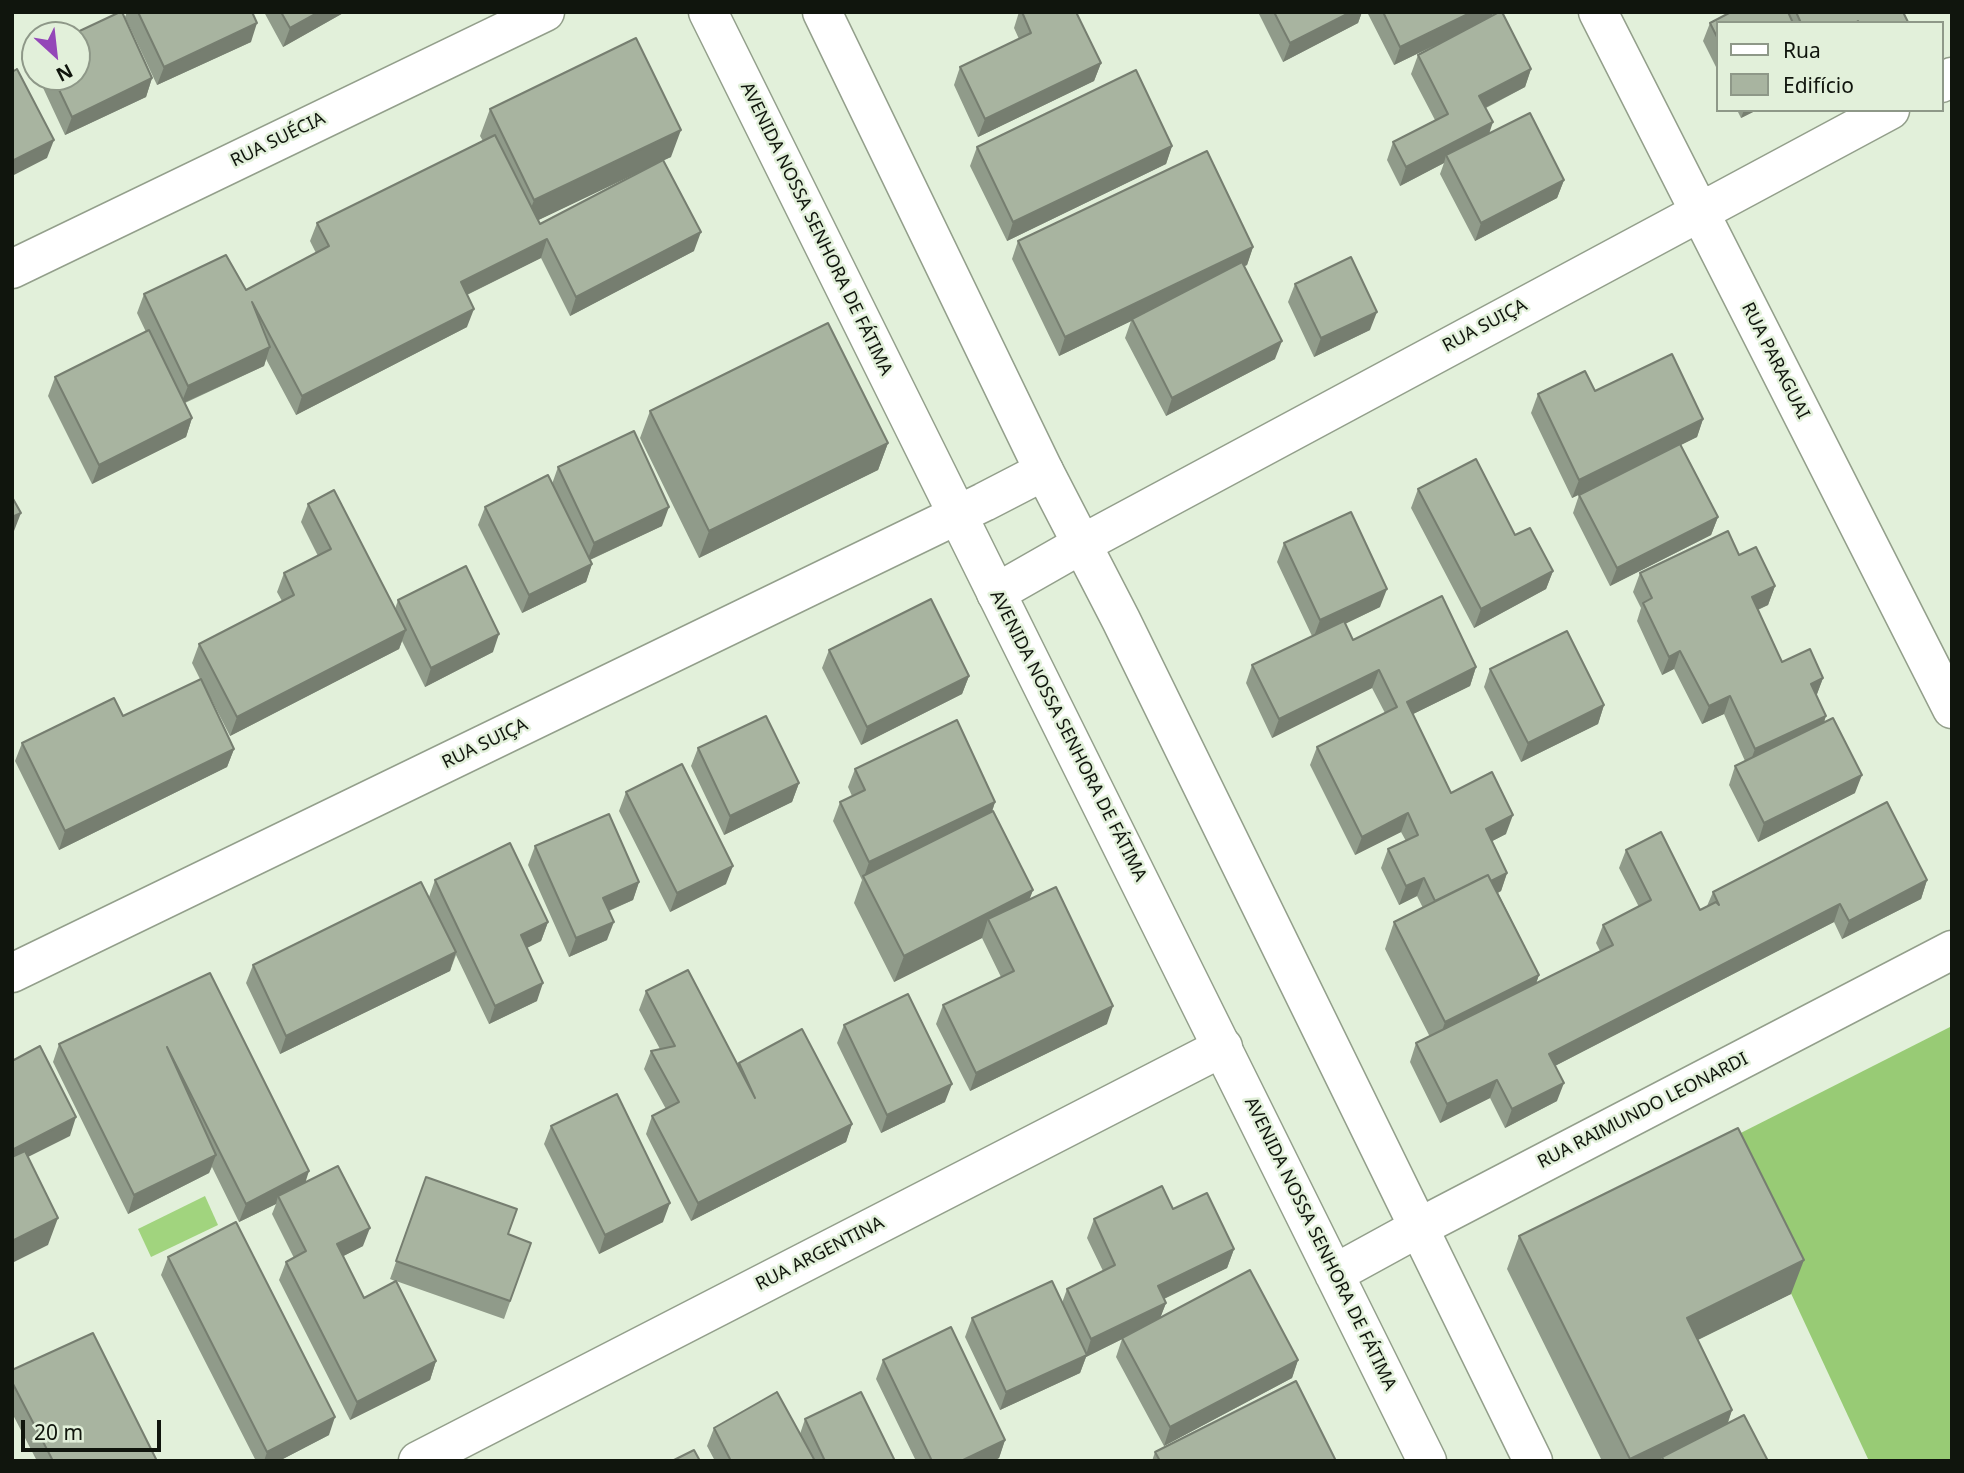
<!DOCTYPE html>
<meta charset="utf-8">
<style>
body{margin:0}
#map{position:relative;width:1964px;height:1473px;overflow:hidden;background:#e2f0da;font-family:"Noto Sans",sans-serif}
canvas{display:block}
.frame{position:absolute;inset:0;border:14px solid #10150d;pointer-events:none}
.legend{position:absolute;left:1716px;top:21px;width:228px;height:91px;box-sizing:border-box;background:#e2f0da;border:2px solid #8e9888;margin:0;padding:9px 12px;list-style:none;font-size:21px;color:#10150d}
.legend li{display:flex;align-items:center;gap:14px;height:35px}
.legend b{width:35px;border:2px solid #8e9888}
.north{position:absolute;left:21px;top:21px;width:70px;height:70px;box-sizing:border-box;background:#e2f0da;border:2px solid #8e9888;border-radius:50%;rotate:153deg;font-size:19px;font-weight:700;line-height:28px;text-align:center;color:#10150d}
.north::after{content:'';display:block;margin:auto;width:24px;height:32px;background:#9447b8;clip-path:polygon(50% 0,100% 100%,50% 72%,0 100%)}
.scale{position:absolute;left:21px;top:1420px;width:140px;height:32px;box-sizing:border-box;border:4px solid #10150d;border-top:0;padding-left:9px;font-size:21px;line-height:24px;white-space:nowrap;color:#10150d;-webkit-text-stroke:5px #e2f0da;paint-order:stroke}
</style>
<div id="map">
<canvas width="1964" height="1473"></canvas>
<div class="frame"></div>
<ul class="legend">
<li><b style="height:9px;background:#fff"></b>Rua</li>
<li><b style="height:19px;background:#a8b4a0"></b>Edifício</li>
</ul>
<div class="north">N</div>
<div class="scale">20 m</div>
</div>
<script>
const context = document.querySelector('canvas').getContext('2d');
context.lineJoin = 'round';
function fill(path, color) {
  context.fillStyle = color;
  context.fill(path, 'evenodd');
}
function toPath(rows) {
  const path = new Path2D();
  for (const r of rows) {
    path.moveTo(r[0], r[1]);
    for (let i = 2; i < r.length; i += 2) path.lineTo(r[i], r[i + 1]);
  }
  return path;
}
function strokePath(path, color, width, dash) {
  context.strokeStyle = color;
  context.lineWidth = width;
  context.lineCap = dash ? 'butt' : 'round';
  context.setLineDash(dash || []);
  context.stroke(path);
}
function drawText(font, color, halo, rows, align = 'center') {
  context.font = font + ' "Noto Sans",sans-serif';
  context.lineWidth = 5;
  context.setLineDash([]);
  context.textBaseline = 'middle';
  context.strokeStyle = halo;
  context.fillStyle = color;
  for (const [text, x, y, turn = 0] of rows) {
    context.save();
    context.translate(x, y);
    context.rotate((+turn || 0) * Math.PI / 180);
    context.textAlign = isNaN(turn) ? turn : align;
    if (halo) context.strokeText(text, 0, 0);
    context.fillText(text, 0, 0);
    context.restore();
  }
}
const forest = toPath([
 [1952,1026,1952,1461,1869,1461,1721,1143]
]);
const water = toPath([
 [205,1196,218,1225,151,1257,138,1229]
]);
const minor = toPath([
 [1598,12,1952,709],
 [1941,83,1952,77],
 [12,269,545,12],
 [996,593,1082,544,1890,110],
 [12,973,984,502,1044,471],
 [1418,1228,1952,950],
 [418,1461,1223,1047]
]);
const tertiary = toPath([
 [708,12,1427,1461],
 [822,12,1044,471,1121,620,1533,1461],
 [1334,1274,1418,1228]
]);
const wall = toPath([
 [127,12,252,12,251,42,157,85,125,17],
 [264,12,345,12,283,47],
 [1019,12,1076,12,1101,63,1094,81,978,137,954,85,960,67,1019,39,1014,28],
 [1258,12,1362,12,1358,23,1283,62],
 [1367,12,1493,12,1492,16,1531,69,1525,87,1486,108,1489,134,1564,180,1557,198,1475,241,1440,174,1444,163,1400,186,1387,160,1393,142,1435,120,1411,74,1418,55,1454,36,1394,65],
 [1731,12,1903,12,1908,22,1717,23,1717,69,1703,41,1710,23],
 [38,77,77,77,152,78,146,97,65,135],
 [490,109,671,157,663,160,694,251,570,316,541,258,467,295,467,327,296,415,266,359,264,366,185,403,192,418,186,437,92,484,48,396,55,377,146,332,137,313,144,294,246,290,316,253,310,241,317,223,483,141,480,136],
 [663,160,540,224,538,220],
 [1737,110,1757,110,1741,118],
 [1172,146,1166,164,1007,241,970,166,977,147],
 [1018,241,1253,247,1247,265,1244,266,1275,359,1166,416,1125,338,1131,321,1059,356,1012,259],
 [1295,284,1370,330,1314,357,1288,302],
 [1595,391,1703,419,1697,437,1681,445,1718,517,1711,535,1610,586,1573,513,1579,495,1602,483,1572,498,1531,413,1538,394],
 [650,411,888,443,878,470,699,558,640,438],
 [558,467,662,526,590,560,592,564,586,582,522,613,478,525,485,507,552,484],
 [1418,489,1515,535,1553,571,1546,589,1474,628,1411,508],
 [308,504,395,609,398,600,493,652,425,687,402,641,399,649,230,736,208,693,234,749,227,767,59,850,15,761,22,743,123,716,200,679,192,663,199,644,282,601,277,592,284,573,318,556,301,522],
 [1284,543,1380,607,1345,624,1353,640,1476,667,1470,686,1413,714,1451,793,1506,834,1492,841,1507,873,1501,891,1498,893,1539,975,1536,983,1600,951,1596,943,1603,925,1639,907,1619,868,1626,850,1700,910,1707,906,1713,892,1927,880,1921,899,1842,939,1834,922,1555,1066,1557,1101,1505,1128,1490,1098,1440,1123,1410,1062,1416,1043,1430,1037,1385,949,1394,922,1423,908,1417,896,1399,905,1381,868,1388,849,1406,841,1401,832,1355,855,1310,765,1317,747,1385,713,1372,688,1272,738,1246,683,1252,665,1312,636,1277,562],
 [1739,555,1775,586,1768,605,1758,610,1782,662,1823,678,1816,696,1825,722,1855,793,1758,842,1729,785,1735,766,1745,761,1724,714,1702,724,1674,669,1662,675,1637,621,1641,608,1633,592,1640,573],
 [829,650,969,676,962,694,861,745,822,668],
 [1490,669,1604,705,1598,724,1521,762,1484,687],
 [698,748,799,783,792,802,724,835,691,766],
 [855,769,995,802,992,812,1033,890,1029,899,1107,1024,970,1091,936,1024,943,1005,1001,977,982,938,894,982,854,903,862,880,833,821,840,802,852,796,848,787],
 [626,792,726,884,670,912,619,811],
 [535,846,639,882,633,900,609,911,607,940,569,957,528,865],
 [435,880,548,922,541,941,527,948,537,1001,489,1024,456,955,450,971,280,1054,246,983,253,965,429,897],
 [210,973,306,1182,363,1246,343,1256,364,1298,395,1281,390,1279,426,1177,508,1234,531,1243,504,1319,396,1281,436,1361,430,1380,350,1420,279,1280,286,1262,294,1258,272,1214,276,1204,239,1222,212,1167,209,1173,128,1214,53,1062,59,1044],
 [646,991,738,1066,739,1063,852,1124,846,1142,691,1221,646,1134,652,1116,666,1109,644,1069,651,1051,660,1049,639,1010],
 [844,1025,945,1102,881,1133,837,1043],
 [551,1126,663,1222,599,1254,544,1144],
 [1173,1209,1234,1249,1227,1268,1164,1299,1166,1303,1160,1318,1298,1360,1292,1378,1164,1446,1116,1357,1122,1339,1086,1357,1080,1373,1000,1410,965,1337,972,1318,1062,1303,1067,1289,1103,1271,1087,1238,1094,1219],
 [1519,1236,1791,1294,1698,1340,1732,1410,1728,1423,1768,1461,1602,1461,1507,1269],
 [168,1257,329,1435,279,1461,256,1461,161,1275],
 [883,1360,1005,1440,999,1458,993,1461,916,1461,876,1379],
 [12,1370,157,1461,37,1461,12,1413],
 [805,1419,895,1461,715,1461,707,1446,714,1428,800,1434],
 [1155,1452,1336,1461,1152,1461]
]);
const shadedWall = toPath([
 [319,12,345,12,283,47,290,28],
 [1351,12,1362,12,1358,23,1283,62,1290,43],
 [1472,12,1493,12,1491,18,1394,65,1400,47],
 [257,23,251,42,157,85,164,67],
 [1101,63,1094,81,978,137,985,119],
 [1531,69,1525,87,1473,114,1479,96],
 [152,78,146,97,65,135,72,117],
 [1744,110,1757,110,1741,118],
 [1493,122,1487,140,1446,155,1444,163,1400,186,1406,167],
 [681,130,671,157,524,227,534,200],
 [54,140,47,158,12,176,12,161],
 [1172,146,1166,164,1007,241,1013,222],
 [1564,180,1557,198,1475,241,1481,223],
 [701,232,694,251,570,316,576,297],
 [547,239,541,258,454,301,461,282],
 [1253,247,1247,265,1059,356,1065,337],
 [474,309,467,327,296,415,302,396],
 [1377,312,1370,330,1314,357,1321,338],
 [1282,341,1275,359,1166,416,1172,398],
 [270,347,264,366,181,404,188,386],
 [192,418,186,437,92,484,99,465],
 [1703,419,1697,437,1572,498,1579,480],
 [888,443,878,470,699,558,709,531],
 [669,507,662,526,587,561,594,543],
 [21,513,14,531,12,532,12,517],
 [1718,517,1711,535,1610,586,1617,568],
 [592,564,586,582,522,613,529,595],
 [1553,571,1546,589,1474,628,1481,609],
 [1775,586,1768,605,1745,615,1752,597],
 [1387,589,1380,607,1313,639,1320,620],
 [406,630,399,649,230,736,237,717],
 [499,634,493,652,425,687,431,668],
 [1680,651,1674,669,1662,675,1669,657],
 [1476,667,1470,686,1401,720,1407,702],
 [1379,670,1372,688,1272,738,1279,719],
 [969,676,962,694,861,745,867,727],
 [1823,678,1816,697,1811,684],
 [1730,696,1724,714,1702,724,1709,706],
 [1604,705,1598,724,1521,762,1528,743],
 [1826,716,1820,735,1748,768,1755,749],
 [234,749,227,767,59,850,65,831],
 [1862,775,1855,793,1758,842,1764,823],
 [799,783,792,802,724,835,730,816],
 [995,802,989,820,864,877,869,862],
 [1408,813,1401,832,1355,855,1362,837],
 [1513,815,1506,834,1479,848,1486,829],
 [733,866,726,884,670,912,677,893],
 [1507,873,1501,891,1431,925,1438,906],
 [1424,878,1417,896,1399,905,1406,886],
 [1927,880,1921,899,1842,939,1849,921],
 [639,882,633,900,596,916,603,898],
 [1033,890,1023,917,988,919,982,938,894,982,904,956],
 [1840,904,1834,922,1543,1072,1549,1054],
 [548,922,541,941,514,954,521,935],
 [614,922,607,940,569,957,576,938],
 [456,952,450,971,280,1054,286,1036],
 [1539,975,1530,1001,1436,1049,1445,1022],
 [543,983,537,1001,489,1024,495,1006],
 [1113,1006,1107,1024,970,1091,976,1073],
 [1497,1080,1490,1098,1440,1123,1447,1104],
 [1564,1083,1557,1101,1505,1128,1512,1109],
 [952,1084,945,1102,881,1133,887,1115],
 [76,1117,70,1136,12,1165,12,1150],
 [852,1124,846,1142,691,1221,698,1203],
 [216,1155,209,1173,128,1214,134,1195],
 [309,1171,303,1190,278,1196,276,1204,239,1222,246,1204],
 [670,1203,663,1222,599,1254,605,1235],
 [58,1218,48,1245,12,1263,12,1241],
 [370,1228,363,1246,330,1263,337,1244],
 [1234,1249,1227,1268,1151,1305,1158,1286],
 [1804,1260,1791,1294,1675,1351,1687,1318],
 [1166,1303,1159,1321,1086,1357,1080,1373,1000,1410,1006,1392,1086,1355,1091,1339],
 [1298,1360,1292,1378,1164,1446,1170,1427],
 [436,1361,430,1380,350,1420,357,1402],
 [1732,1410,1720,1444,1662,1457,1660,1461,1630,1461,1630,1459],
 [335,1417,329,1435,279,1461,264,1461,267,1452],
 [1005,1440,999,1458,993,1461,961,1461]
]);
const building = toPath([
 [120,12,122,12,152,78,72,117,53,77,77,77,77,35,71,35,120,12],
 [138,12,252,12,257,23,164,67,138,12],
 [281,12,319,12,290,28,281,12],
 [1022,12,1076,12,1101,63,985,119,960,67,1031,33,1022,12],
 [1274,12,1351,12,1290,43,1274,12],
 [1383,12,1472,12,1400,47,1383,12],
 [1499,12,1502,12,1531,69,1479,96,1493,122,1406,167,1393,142,1448,114,1418,55,1499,12],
 [1731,12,1788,12,1793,23,1717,23,1717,37,1710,23,1731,12],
 [1796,12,1903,12,1908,22,1858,23,1858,21,1855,23,1801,23,1796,12],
 [636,38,681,130,534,200,490,109,636,38],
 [17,69,54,140,12,161,12,72,17,69],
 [1136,70,1172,146,1013,222,977,147,1136,70],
 [1530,113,1564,180,1481,223,1446,155,1530,113],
 [495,135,540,224,663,160,701,232,576,297,547,239,461,282,474,309,302,396,252,302,270,347,188,386,144,294,226,255,246,290,329,246,317,223,495,135],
 [1207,151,1253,247,1065,337,1018,241,1207,151],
 [1351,257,1377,312,1321,338,1295,284,1351,257],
 [1242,262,1282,341,1172,398,1132,319,1242,262],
 [828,323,888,443,709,531,650,411,828,323],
 [149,330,192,418,99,465,55,377,149,330],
 [1672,354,1703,419,1579,480,1538,394,1585,371,1595,391,1672,354],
 [634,431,669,507,594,543,558,467,634,431],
 [1680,444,1718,517,1617,568,1579,495,1680,444],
 [1476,459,1515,535,1530,528,1553,571,1481,609,1418,489,1476,459],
 [548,475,592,564,529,595,485,507,548,475],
 [334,490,406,630,237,717,199,644,294,595,284,573,331,549,308,504,334,490],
 [12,497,21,513,12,517,12,497],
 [1351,512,1387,589,1320,620,1284,543,1351,512],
 [1728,531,1739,555,1756,547,1775,586,1752,597,1782,662,1810,649,1823,678,1811,684,1826,716,1755,749,1730,696,1709,706,1680,651,1669,657,1643,603,1652,598,1640,573,1728,531],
 [466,566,499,634,431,668,398,600,466,566],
 [1442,596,1476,667,1407,702,1451,793,1492,772,1513,815,1486,829,1507,873,1491,881,1488,875,1435,901,1424,878,1406,886,1388,849,1418,835,1408,813,1362,837,1317,747,1397,707,1379,670,1279,719,1252,665,1344,621,1353,640,1442,596],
 [931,599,969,676,867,727,829,650,931,599],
 [1567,631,1604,705,1528,743,1490,669,1567,631],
 [201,679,234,749,65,831,22,743,114,698,123,716,201,679],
 [766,716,799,783,730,816,698,748,766,716],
 [1833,718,1862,775,1764,823,1735,766,1833,718],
 [957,720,995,802,869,862,840,802,865,790,855,769,957,720],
 [682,764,733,866,677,893,626,792,682,764],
 [1887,802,1927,880,1849,921,1840,904,1549,1054,1564,1083,1512,1109,1497,1080,1447,1104,1416,1043,1613,945,1603,925,1651,900,1626,850,1661,832,1700,910,1716,902,1719,905,1713,892,1887,802],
 [993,811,1033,890,904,956,863,876,993,811],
 [609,814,639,882,603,898,614,922,576,938,535,846,609,814],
 [510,843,548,922,521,935,543,983,495,1006,435,880,510,843],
 [1488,875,1539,975,1445,1022,1394,922,1488,875],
 [421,882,456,952,286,1036,253,965,421,882],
 [1056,887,1113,1006,976,1073,943,1005,1014,971,988,919,1056,887],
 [688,970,755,1098,739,1063,802,1029,852,1124,698,1203,652,1116,679,1102,651,1051,675,1046,646,991,688,970],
 [210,973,309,1171,246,1204,167,1047,216,1155,134,1195,59,1044,210,973],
 [908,994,952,1084,887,1115,844,1025,908,994],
 [40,1046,76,1117,12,1150,12,1061,40,1046],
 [617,1094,670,1203,605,1235,551,1126,617,1094],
 [1738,1128,1804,1260,1687,1318,1732,1410,1630,1459,1519,1236,1738,1128],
 [25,1151,58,1218,12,1241,12,1157,25,1151],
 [338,1166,370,1228,337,1244,364,1298,396,1281,436,1361,357,1402,286,1262,306,1251,278,1196,338,1166],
 [426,1177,517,1209,508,1234,531,1243,510,1301,396,1261,426,1177],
 [1162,1186,1173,1209,1207,1193,1234,1249,1158,1286,1166,1303,1091,1339,1067,1289,1115,1265,1094,1219,1162,1186],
 [236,1222,335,1417,267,1452,168,1257,236,1222],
 [1250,1270,1298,1360,1170,1427,1122,1338,1250,1270],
 [1052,1281,1087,1355,1006,1392,972,1318,1052,1281],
 [951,1327,1005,1440,961,1461,932,1461,883,1360,951,1327],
 [93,1333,157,1461,53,1461,12,1382,12,1370,93,1333],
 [1296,1381,1336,1461,1160,1461,1155,1452,1296,1381],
 [777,1392,815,1461,731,1461,714,1428,777,1392],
 [861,1392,895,1461,825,1461,805,1419,861,1392],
 [1744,1415,1768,1461,1664,1461,1662,1457,1744,1415],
 [694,1450,700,1461,672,1461,694,1450]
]);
const streetNames = [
 ["RUA SUÉCIA",278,140,-26],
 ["AVENIDA NOSSA SENHORA DE FÁTIMA",816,229,64],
 ["RUA SUIÇA",1485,326,-28],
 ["RUA PARAGUAI",1775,361,63],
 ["AVENIDA NOSSA SENHORA DE FÁTIMA",1068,736,63],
 ["RUA SUIÇA",485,744,-26],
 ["RUA RAIMUNDO LEONARDI",1643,1111,-27],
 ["AVENIDA NOSSA SENHORA DE FÁTIMA",1320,1244,64],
 ["RUA ARGENTINA",820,1254,-27]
];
fill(forest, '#98cb75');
fill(water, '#a1d47e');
strokePath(minor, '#939f8b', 41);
strokePath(tertiary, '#939f8b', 41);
strokePath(minor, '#fff', 38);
strokePath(tertiary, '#fff', 38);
fill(wall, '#909b8a');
fill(shadedWall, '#767e70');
fill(building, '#a8b4a0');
strokePath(building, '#767e70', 2);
drawText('18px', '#10150d', '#e2f0da', streetNames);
</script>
